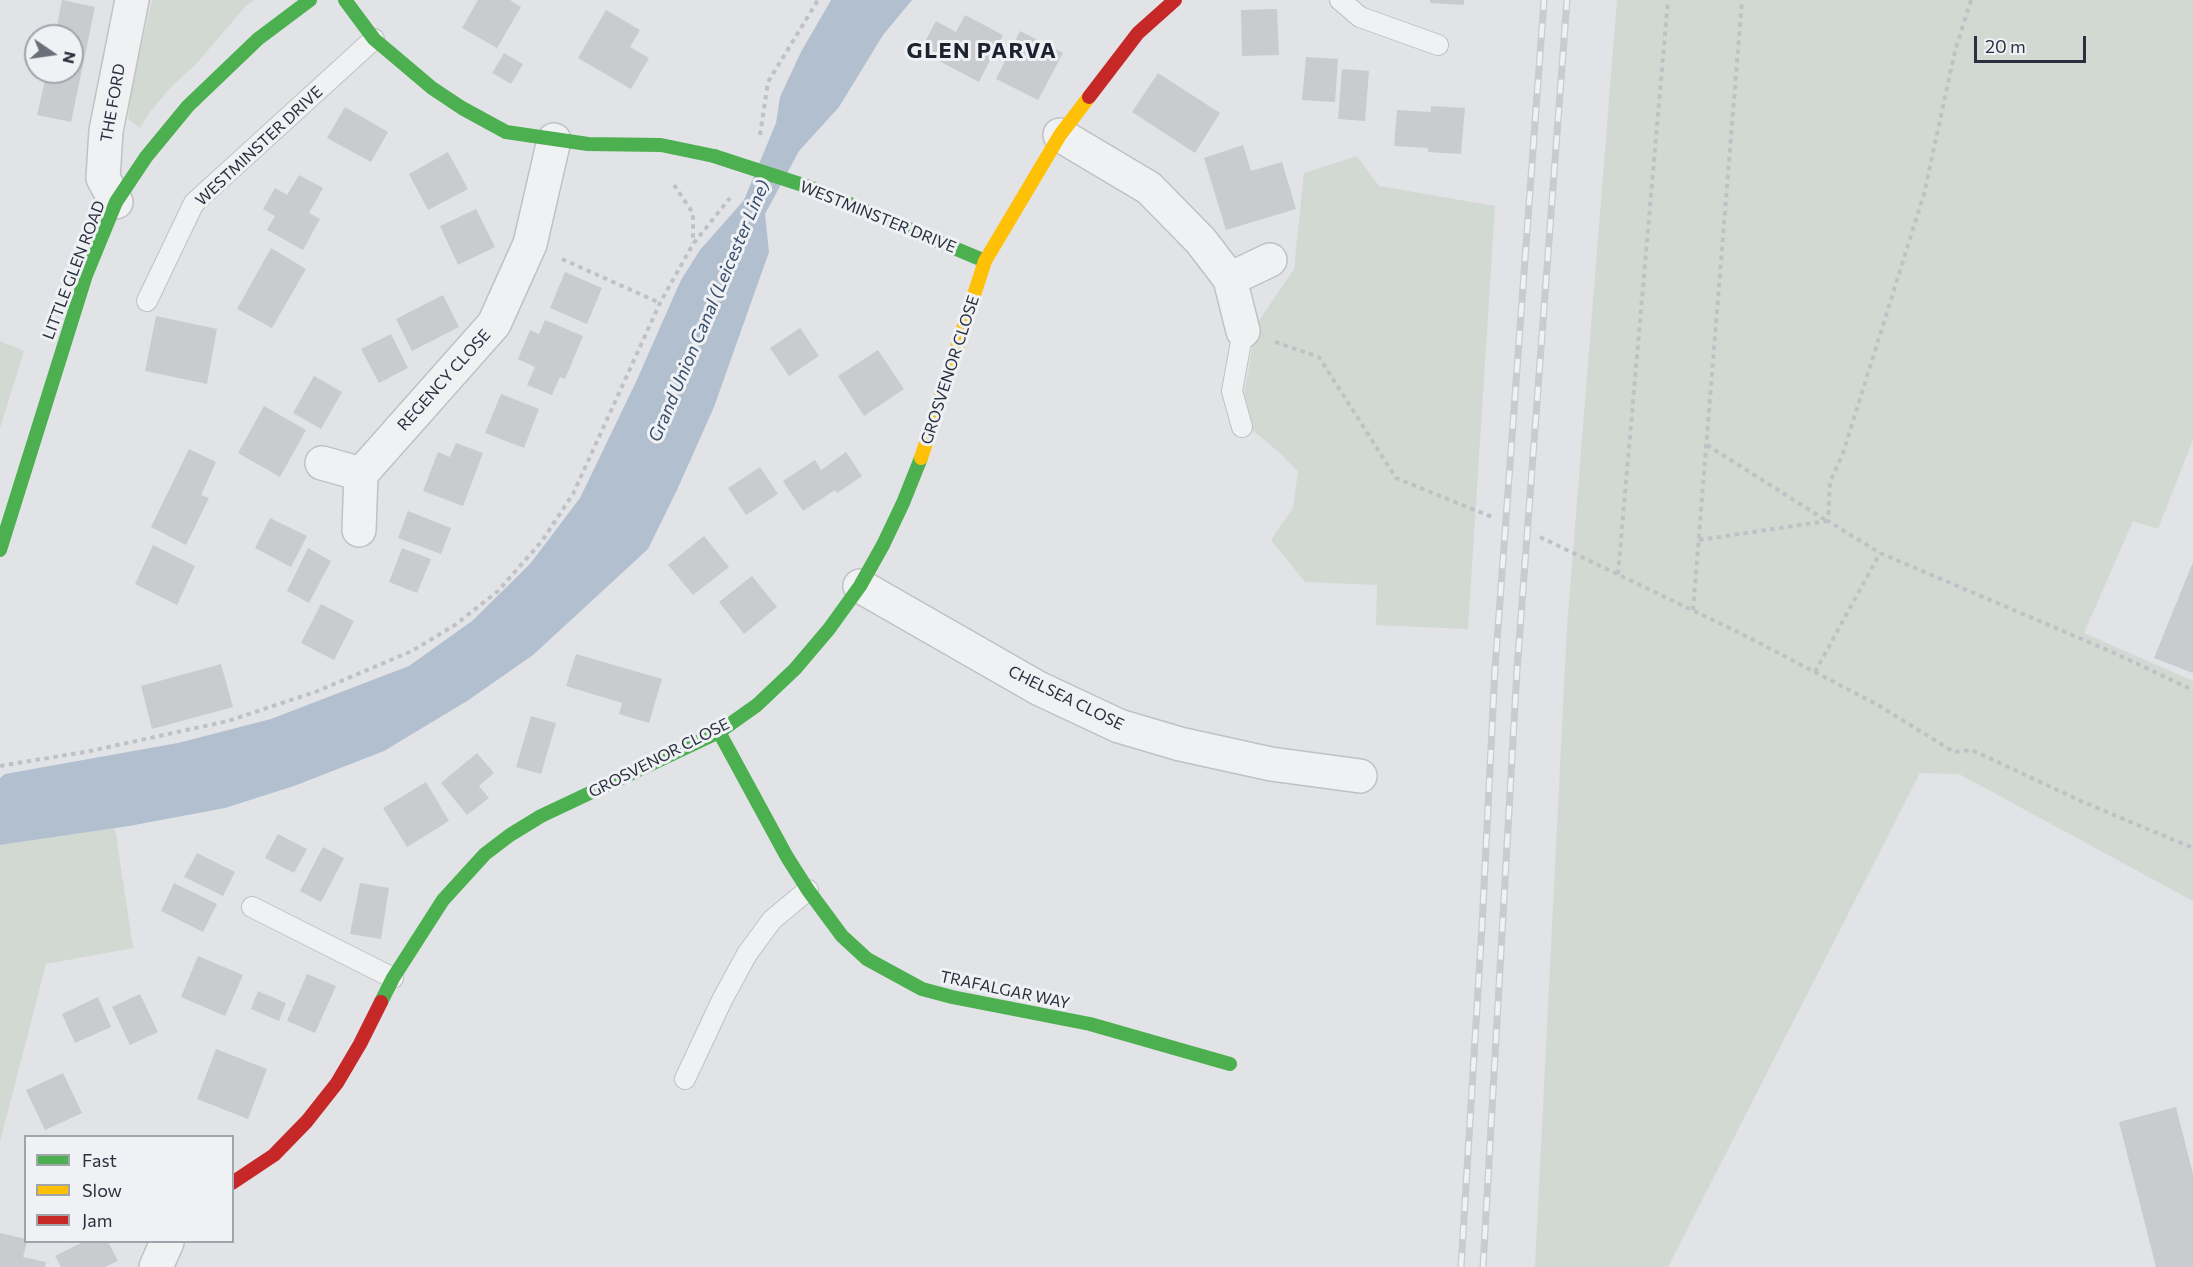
<!DOCTYPE html>
<style>
body{margin:0}
#map{position:relative;width:2193px;height:1267px;overflow:hidden;background:#e1e3e6;font-family:Commissioner,sans-serif}
canvas{display:block}
.legend{position:absolute;left:24px;top:1135px;width:210px;height:108px;box-sizing:border-box;background:#eff1f5;border:2px solid #a0a4ab;margin:0;padding:8px 10px;list-style:none;font-size:18px;color:#2a303d}
.legend li{display:flex;align-items:center;gap:12px;height:30px}
.legend b{width:30px;border:2px solid #a0a4ab}
.north{position:absolute;left:24px;top:24px;width:60px;height:60px;box-sizing:border-box;background:#eff1f5;border:2px solid #a0a4ab;border-radius:50%;rotate:103deg;font-size:16px;font-weight:700;line-height:24px;text-align:center;color:#2a303d}
.north::after{content:'';display:block;margin:auto;width:21px;height:27px;background:#6a6f78;clip-path:polygon(50% 0,100% 100%,50% 72%,0 100%)}
.scale{position:absolute;left:1974px;top:36px;width:112px;height:27px;box-sizing:border-box;border:3px solid #2a303d;border-top:0;padding-left:8px;font-size:18px;line-height:21px;white-space:nowrap;color:#2a303d;-webkit-text-stroke:4px #eff1f5;paint-order:stroke}
</style>
<div id="map">
<canvas width="2193" height="1267"></canvas>
<ul class="legend">
<li><b style="height:8px;background:#4caf50"></b>Fast</li>
<li><b style="height:8px;background:#ffc107"></b>Slow</li>
<li><b style="height:8px;background:#c62828"></b>Jam</li>
</ul>
<div class="north">N</div>
<div class="scale">20 m</div>
</div>
<script>
const context = document.querySelector('canvas').getContext('2d');
context.lineJoin = 'round';
function fill(path, color) {
  context.fillStyle = color;
  context.fill(path, 'evenodd');
}
function toPath(rows) {
  const path = new Path2D();
  for (const r of rows) {
    path.moveTo(r[0], r[1]);
    for (let i = 2; i < r.length; i += 2) path.lineTo(r[i], r[i + 1]);
  }
  return path;
}
function strokePath(path, color, width, dash) {
  context.strokeStyle = color;
  context.lineWidth = width;
  context.lineCap = dash ? 'butt' : 'round';
  context.setLineDash(dash || []);
  context.stroke(path);
}
function drawText(font, color, halo, rows, align = 'center') {
  context.font = font + ' Commissioner,sans-serif';
  context.lineWidth = 6;
  context.setLineDash([]);
  context.textBaseline = 'middle';
  context.strokeStyle = halo;
  context.fillStyle = color;
  for (const [text, x, y, turn = 0] of rows) {
    context.save();
    context.translate(x, y);
    context.rotate((+turn || 0) * Math.PI / 180);
    context.textAlign = isNaN(turn) ? turn : align;
    if (halo) context.strokeText(text, 0, 0);
    context.fillText(text, 0, 0);
    context.restore();
  }
}
const green = toPath([
 [152,0,254,0,246,6,196,64,172,86,150,112,140,128,128,119,131,91],
 [1617,0,2193,0,2193,440,2158,529,2133,521,2084,633,2193,681,2193,901,1959,774,1920,773,1668,1267,1535,1267,1567,627],
 [1357,156,1379,186,1495,206,1468,629,1376,625,1377,585,1305,582,1271,540,1293,508,1298,472,1280,453,1240,420,1256,325,1294,269,1304,173],
 [0,341,24,351,0,428],
 [115,828,133,948,46,964,0,1142,0,845]
]);
const water = toPath([
 [831,0,912,0,883,35,839,107,799,151,765,214,769,252,714,407,677,490,648,549,533,655,467,701,384,751,294,786,225,808,129,826,0,845,0,778,5,774,178,743,271,719,409,666,472,621,530,564,580,498,635,384,681,280,700,250,744,200,776,123,780,97,801,52]
]);
const building = toPath([
 [62,0,95,7,71,122,37,115,47,72,72,72,72,36,55,36],
 [478,0,510,0,521,7,497,48,462,28],
 [1430,0,1464,0,1464,5,1430,3],
 [1277,9,1279,55,1242,56,1241,10],
 [606,10,640,30,630,47,649,58,631,89,578,58],
 [965,15,1003,35,979,82,920,51,936,21,956,32],
 [1020,31,1063,53,1038,100,996,79],
 [504,53,523,64,511,84,492,73],
 [1306,57,1338,59,1335,102,1302,100],
 [1342,69,1369,71,1365,121,1338,119],
 [1158,73,1220,113,1195,153,1132,112],
 [1431,106,1465,108,1461,154,1428,152,1428,148,1394,146,1397,110,1431,112],
 [345,107,388,132,371,162,327,138],
 [1243,145,1251,171,1282,162,1296,209,1226,230,1204,158],
 [448,152,468,189,428,210,409,174],
 [299,175,323,188,309,213,320,219,303,250,267,230,275,216,263,209,275,188,287,195],
 [476,209,495,247,458,265,440,226],
 [271,248,306,269,272,328,237,309],
 [565,272,602,288,587,324,550,308],
 [443,295,459,327,412,351,396,319],
 [156,316,217,329,207,384,145,371],
 [545,320,583,336,565,379,560,377,552,395,527,385,535,367,518,359,530,330,539,334],
 [800,328,819,356,789,376,770,348],
 [391,334,408,368,379,383,361,349],
 [878,350,904,389,864,416,838,376],
 [314,376,342,392,321,429,293,413],
 [501,394,539,409,524,448,485,433],
 [264,406,306,430,280,477,238,453],
 [456,443,483,453,463,506,423,491,438,452,450,457],
 [189,449,216,462,201,495,209,498,186,545,151,527],
 [846,452,862,476,837,493,835,490,803,511,783,481,815,460,821,470],
 [760,467,778,494,746,515,728,488],
 [408,511,451,528,441,554,398,538],
 [270,518,307,536,291,567,255,548],
 [704,536,729,567,693,595,668,565],
 [153,545,195,566,177,605,135,584],
 [308,548,331,561,309,603,287,591],
 [402,548,431,559,417,593,389,582],
 [2193,562,2193,673,2154,658],
 [752,576,777,607,744,634,719,602],
 [321,604,354,621,334,660,301,643],
 [576,654,662,679,649,723,619,714,622,703,566,686],
 [221,664,233,707,152,729,141,686],
 [531,716,556,723,541,774,516,767],
 [477,753,494,773,479,786,489,798,467,815,441,783],
 [426,782,449,821,407,847,383,808],
 [278,834,307,849,294,873,265,858],
 [323,847,344,858,321,902,300,891],
 [197,853,235,872,223,896,184,877],
 [174,883,217,904,203,932,161,911],
 [360,883,389,888,381,939,350,934],
 [198,956,243,975,225,1016,181,997],
 [307,974,336,986,315,1033,287,1021],
 [258,991,286,1003,279,1021,251,1009],
 [140,994,158,1032,130,1045,112,1007],
 [98,997,111,1027,75,1043,62,1014],
 [216,1049,267,1069,248,1119,197,1099],
 [63,1073,82,1113,45,1130,26,1090],
 [2176,1107,2193,1174,2193,1267,2156,1267,2119,1122],
 [0,1233,26,1239,27,1242,23,1257,46,1262,45,1267,0,1267],
 [83,1242,108,1242,118,1261,105,1267,61,1267,55,1256]
]);
const path = toPath([
 [1971,0,1955,51,1924,194,1843,453,1830,482,1828,521,1880,553,2112,652,2193,690],
 [760,135,768,82,818,0],
 [674,185,693,213,693,243],
 [562,259,660,303],
 [1275,342,1319,357,1396,478,1492,517],
 [1707,445,1827,521],
 [1540,537,1742,634,1878,705,1954,752,1972,750,2083,802,2193,848],
 [1699,540,1827,521],
 [1618,574,1668,0],
 [1693,610,1742,0],
 [1815,672,1880,553],
 [0,766,90,751,228,721,315,692,412,651,455,625,498,591,542,541,573,494,660,303,693,244,730,198]
]);
const lane = toPath([
 [1340,0,1360,17,1438,45],
 [147,301,194,203,374,39],
 [1242,427,1232,391,1243,331],
 [252,907,393,978],
 [685,1079,722,1000,747,954,772,920,808,890]
]);
const street = toPath([
 [1060,135,1149,188,1201,241,1230,279,1243,331],
 [116,202,103,178,106,131,132,0],
 [1230,279,1270,260],
 [322,463,361,474],
 [359,530,361,474,494,324,530,244,554,140],
 [860,586,1038,688,1119,726,1180,744,1271,764,1360,776],
 [156,1267,167,1242]
]);
const fast = toPath([
 [345,0,374,39,432,88,462,108,506,132,588,144,661,145,714,156],
 [809,187,985,261],
 [0,550,86,275,116,202,146,157,188,106,258,39,310,0],
 [719,732,787,857,808,890,842,936,867,959,922,989,952,997,1090,1024,1230,1064],
 [381,1002,393,978,443,900,485,854,510,835,541,816,719,732,757,705,795,669,829,629,860,586,883,545,903,503,921,458]
]);
const slow = toPath([
 [921,458,985,261,1060,135,1089,97]
]);
const jam = toPath([
 [1089,97,1138,33,1175,0],
 [232,1183,274,1155,307,1121,337,1083,360,1044,381,1002]
]);
const rail = toPath([
 [1461,1267,1482,926,1495,669,1544,0],
 [1483,1267,1517,670,1567,0]
]);
const fastBridge = toPath([
 [714,156,809,187]
]);
const streetNames = [
 ["THE FORD",113,103,-80],
 ["WESTMINSTER DRIVE",259,146,-43],
 ["WESTMINSTER DRIVE",878,217,22],
 ["LITTLE GLEN ROAD",74,270,-69],
 ["GROSVENOR CLOSE",950,370,-72],
 ["REGENCY CLOSE",444,380,-48],
 ["CHELSEA CLOSE",1066,698,26],
 ["GROSVENOR CLOSE",659,758,-27],
 ["TRAFALGAR WAY",1005,990,12]
];
const waterNames = [
 ["Grand Union Canal (Leicester Line)",709,311,-67]
];
const districtNames = [
 ["GLEN PARVA",982,51]
];
fill(green, '#d2d9d2');
fill(water, '#b2bfce');
fill(building, '#cacbce');
strokePath(lane, '#c0c1c4', 22);
strokePath(street, '#c0c1c4', 36);
strokePath(path, '#c0c1c6', 4, [4.5, 4.5]);
strokePath(lane, '#f0f1f3', 20);
strokePath(street, '#f0f1f3', 33);
strokePath(fast, '#4caf50', 14);
strokePath(slow, '#ffc107', 14);
strokePath(jam, '#c62828', 14);
strokePath(rail, '#cacbcd', 7);
strokePath(rail, '#eff1f5', 4.5, [14]);
strokePath(fastBridge, '#4caf50', 14);
drawText('16px', '#2a303d', '#eff1f5', streetNames);
drawText('italic 18px', '#384e6d', '#eff1f5', waterNames);
context.letterSpacing = '1.5px';
drawText('bold 22px', '#1c222e', '#eff1f5', districtNames);
context.letterSpacing = '0px';
</script>
